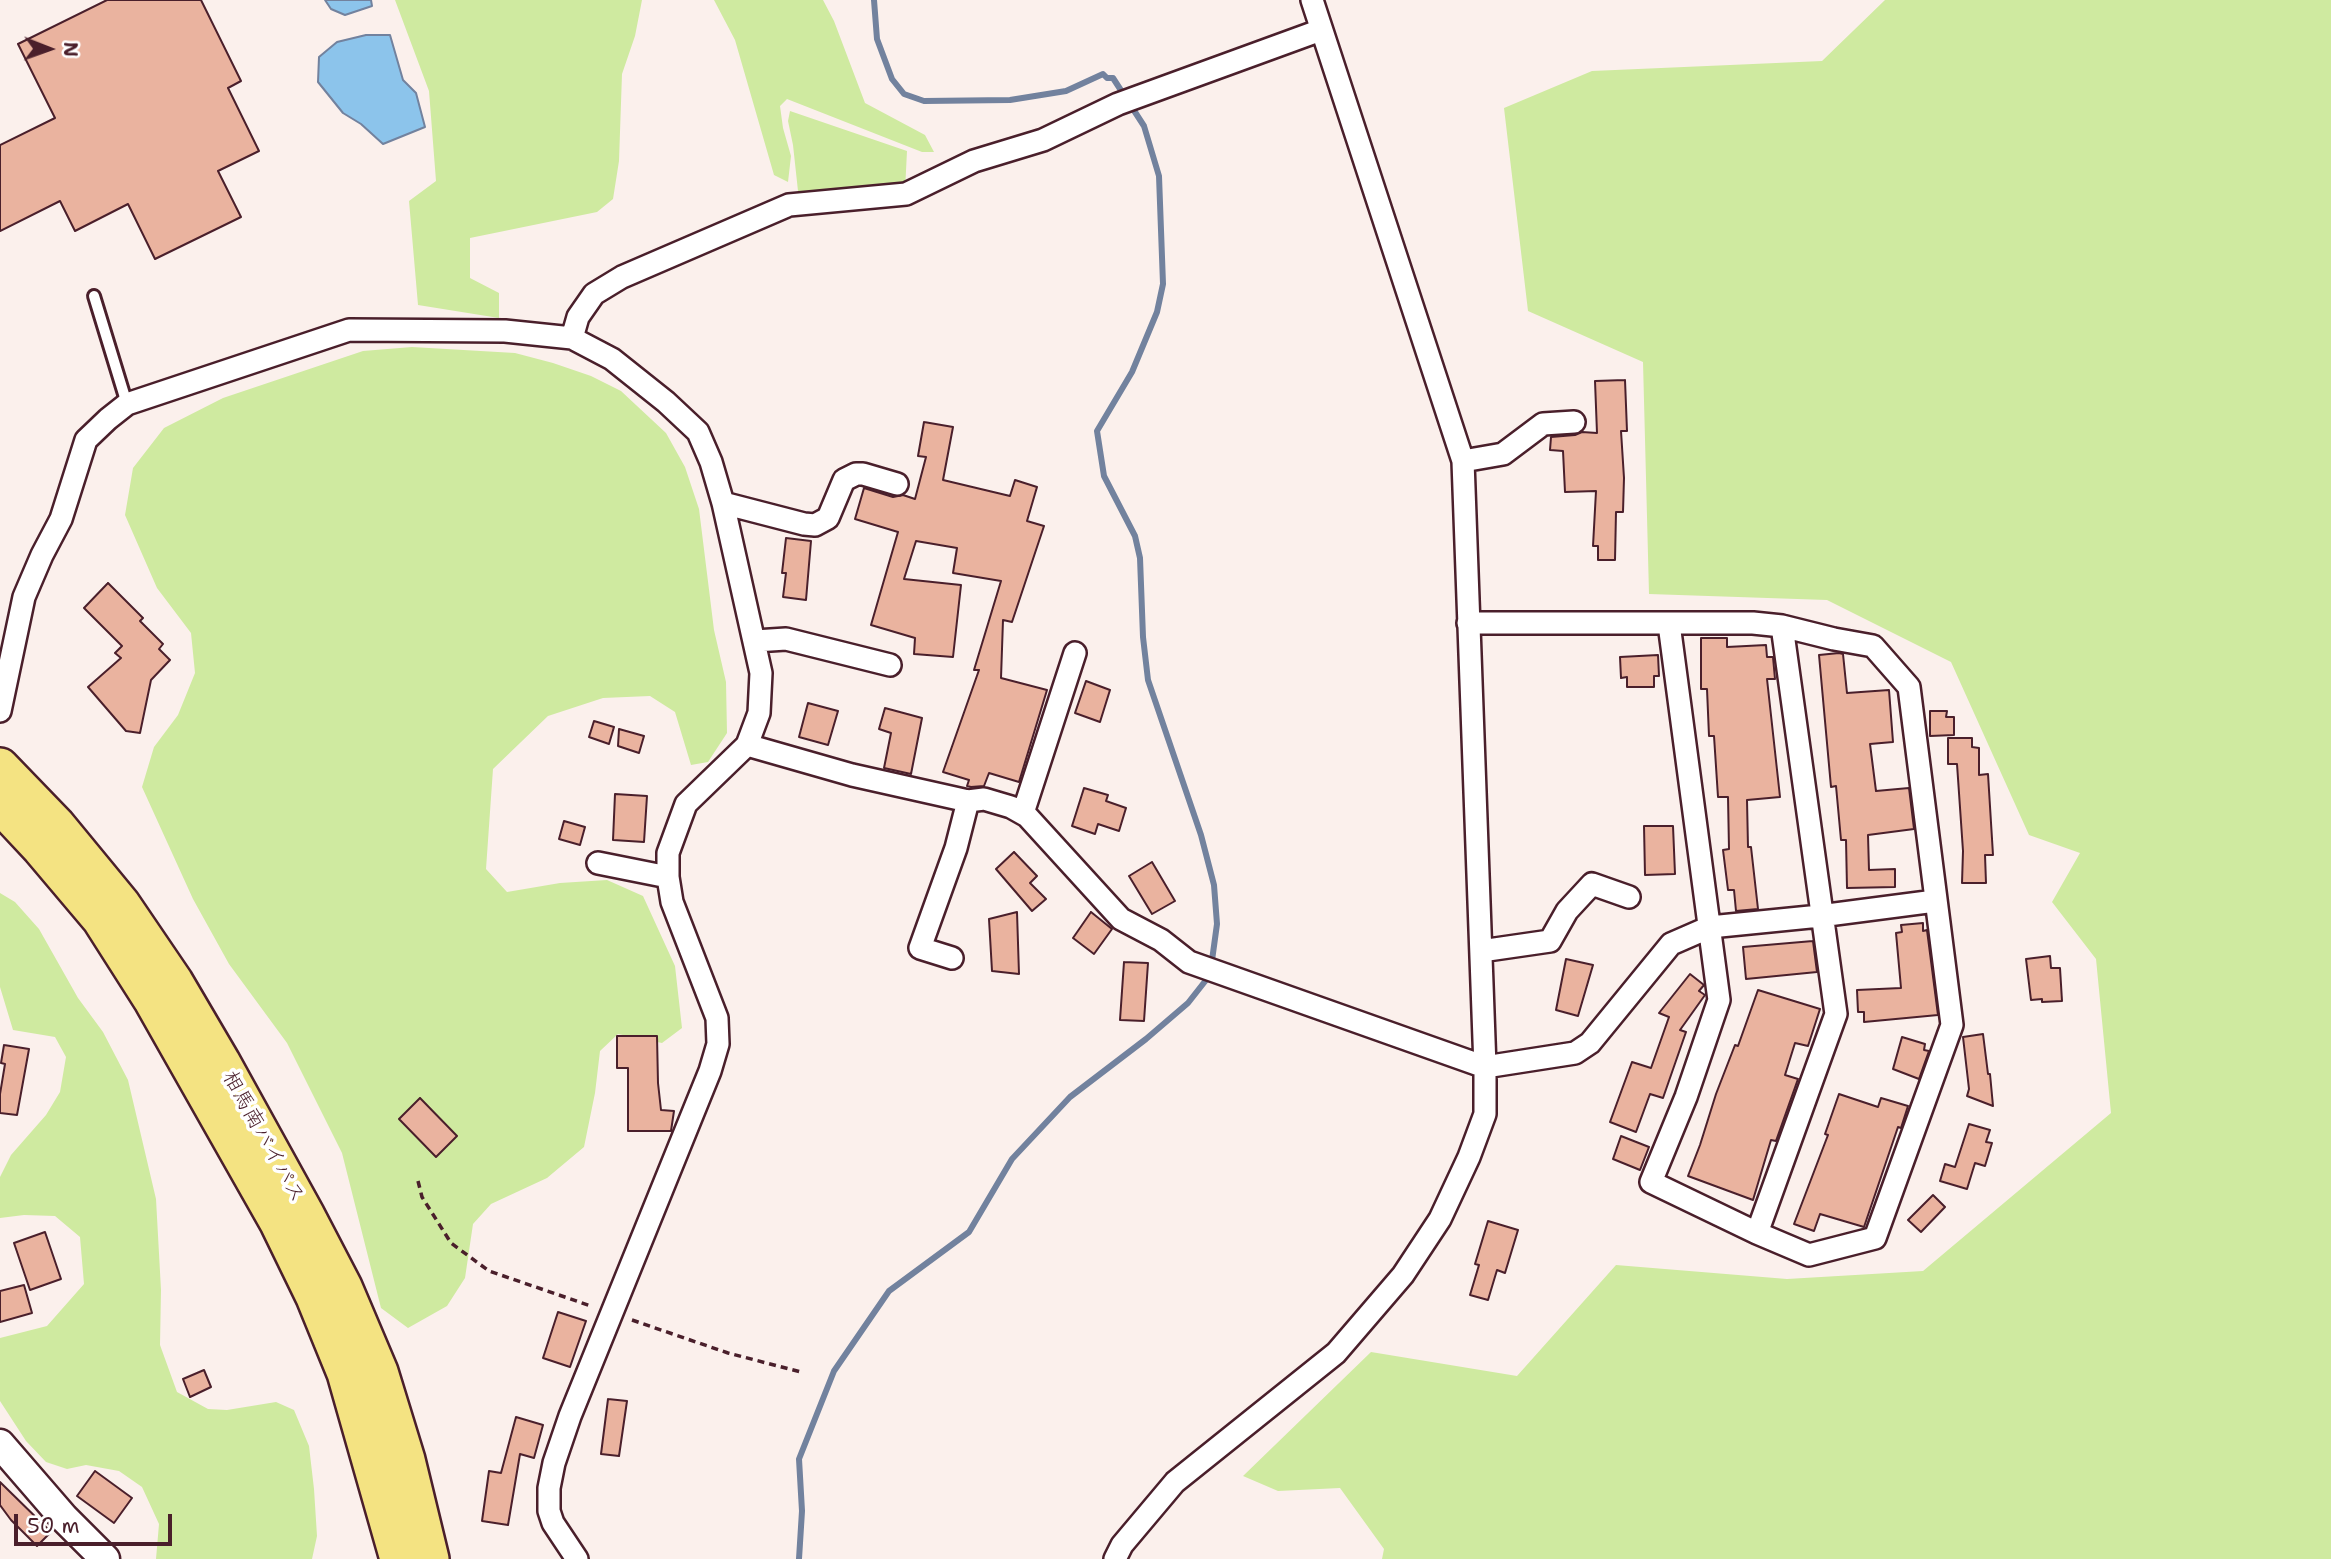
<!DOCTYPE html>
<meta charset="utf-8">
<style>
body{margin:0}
#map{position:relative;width:2331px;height:1559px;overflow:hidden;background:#fbf0ec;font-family:"Shantell Sans",sans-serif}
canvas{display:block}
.north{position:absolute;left:14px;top:14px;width:70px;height:70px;-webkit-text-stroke:5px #fff;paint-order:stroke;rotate:91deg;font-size:19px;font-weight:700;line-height:28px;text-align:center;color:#4a1f2b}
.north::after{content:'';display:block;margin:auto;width:24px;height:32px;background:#4a1f2b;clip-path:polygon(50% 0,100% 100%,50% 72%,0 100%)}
.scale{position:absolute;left:14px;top:1514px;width:158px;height:32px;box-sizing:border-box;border:4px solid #4a1f2b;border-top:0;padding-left:9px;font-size:21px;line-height:24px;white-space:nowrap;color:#4a1f2b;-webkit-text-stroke:5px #fff;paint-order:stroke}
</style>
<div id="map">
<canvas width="2331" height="1559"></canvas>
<div class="north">N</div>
<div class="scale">50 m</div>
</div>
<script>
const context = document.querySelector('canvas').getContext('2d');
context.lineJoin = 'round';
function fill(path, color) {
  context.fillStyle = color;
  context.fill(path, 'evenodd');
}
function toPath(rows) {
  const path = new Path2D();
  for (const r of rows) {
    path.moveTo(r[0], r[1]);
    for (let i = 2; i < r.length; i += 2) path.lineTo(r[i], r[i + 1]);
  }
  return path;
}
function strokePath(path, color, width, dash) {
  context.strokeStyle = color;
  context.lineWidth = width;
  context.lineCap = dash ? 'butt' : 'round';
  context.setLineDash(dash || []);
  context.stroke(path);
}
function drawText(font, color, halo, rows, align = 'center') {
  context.font = font + ' "Shantell Sans","Klee One",sans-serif';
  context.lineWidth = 7;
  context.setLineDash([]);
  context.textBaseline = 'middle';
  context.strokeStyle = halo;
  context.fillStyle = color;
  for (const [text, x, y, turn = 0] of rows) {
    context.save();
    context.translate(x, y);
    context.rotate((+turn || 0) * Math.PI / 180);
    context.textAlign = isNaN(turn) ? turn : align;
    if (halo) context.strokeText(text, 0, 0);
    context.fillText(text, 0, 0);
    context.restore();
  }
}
const green = toPath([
 [395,0,642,0,635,36,622,74,619,161,613,199,597,212,470,238,470,278,499,293,499,318,418,305,409,201,436,181,429,91],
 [714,0,823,0,834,21,865,103,925,135,934,152,922,152,787,99,780,106,783,128,791,156,788,182,774,175,735,40],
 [1885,0,2331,0,2331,1559,1382,1559,1384,1549,1340,1488,1278,1491,1243,1476,1371,1352,1517,1376,1616,1265,1787,1279,1923,1271,2111,1113,2096,959,2052,902,2080,853,2029,835,1951,662,1827,600,1649,594,1643,362,1528,311,1504,108,1592,71,1822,61],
 [790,111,907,151,905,191,798,191,793,145,788,121],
 [412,347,515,353,553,363,591,376,621,391,666,433,685,467,699,509,714,630,726,682,727,733,708,762,691,765,675,712,650,696,603,698,548,716,493,769,486,869,507,892,560,883,607,880,643,896,675,966,682,1028,662,1043,618,1034,600,1051,595,1093,584,1147,547,1178,491,1204,473,1224,465,1278,447,1306,408,1328,381,1308,342,1153,287,1043,229,964,193,899,142,787,154,747,178,715,195,673,191,633,157,588,125,515,133,468,164,428,223,398,363,351],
 [0,893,15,902,39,929,78,998,103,1032,128,1080,156,1199,161,1290,160,1345,177,1392,208,1409,227,1410,276,1402,294,1410,309,1446,314,1489,317,1536,312,1559,156,1559,159,1524,142,1487,119,1471,86,1465,67,1469,46,1462,26,1441,0,1401,0,1338,47,1326,84,1284,80,1237,55,1216,24,1215,0,1218,0,1177,11,1155,46,1115,60,1092,66,1057,55,1037,13,1030,0,987]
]);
const water = toPath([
 [325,0,371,0,372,6,345,15,331,9,325,0],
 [366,35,390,35,403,80,416,93,425,127,383,144,361,124,343,113,318,82,319,57,337,42,366,35]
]);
const stream = toPath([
 [799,1559,802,1511,799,1459,834,1371,889,1291,969,1232,1012,1159,1070,1097,1146,1039,1188,1003,1210,975,1217,924,1214,885,1201,835,1148,680,1143,637,1140,558,1135,536,1104,476,1097,431,1132,372,1157,312,1163,284,1159,176,1144,126,1113,78,1107,78,1103,74,1066,91,1010,100,924,101,904,94,892,79,877,39,874,0]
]);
const building = toPath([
 [107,0,201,0,241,81,228,88,259,151,218,171,241,217,155,259,128,204,75,231,60,201,0,231,0,145,55,118,18,44,107,0],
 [1625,380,1627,431,1621,431,1624,478,1623,512,1616,512,1615,560,1598,560,1598,546,1593,546,1596,491,1565,492,1563,451,1550,450,1551,437,1575,435,1582,432,1597,433,1595,381,1625,380],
 [924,422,953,427,943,480,1010,496,1015,480,1037,487,1027,521,1044,526,1012,622,1003,620,1001,678,1047,690,1019,782,989,773,984,786,971,787,967,786,969,780,943,772,979,670,974,670,1001,581,953,573,957,548,916,541,904,579,961,585,953,657,914,654,915,638,871,625,898,532,855,519,864,488,893,497,903,495,915,499,926,457,918,456,924,422],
 [786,538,811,541,806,600,783,597,786,573,782,573,786,538],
 [108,583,143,618,140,621,163,644,159,649,170,660,151,680,140,733,126,731,88,687,121,658,115,653,122,646,84,608,108,583],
 [1701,638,1727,638,1727,647,1766,645,1767,657,1773,657,1775,679,1767,679,1780,797,1747,800,1748,847,1751,847,1758,909,1736,911,1734,890,1728,890,1723,850,1729,849,1728,797,1718,797,1714,736,1709,736,1707,689,1701,689,1701,638],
 [1839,653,1843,654,1847,693,1889,690,1893,742,1870,744,1876,791,1909,788,1914,829,1868,835,1869,870,1895,869,1895,887,1847,888,1846,840,1841,840,1836,786,1831,787,1819,655,1839,653],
 [1658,655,1659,676,1654,676,1654,687,1627,687,1627,677,1621,678,1620,657,1658,655],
 [1086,681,1110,690,1100,722,1075,713,1086,681],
 [808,703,838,711,828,745,799,737,808,703],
 [885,708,922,718,911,774,884,768,891,733,879,729,885,708],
 [1930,711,1947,711,1946,717,1954,717,1954,735,1930,736,1930,711],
 [594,721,614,727,609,744,589,737,594,721],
 [619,729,644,736,639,753,618,746,619,729],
 [1948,738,1972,738,1972,747,1979,748,1979,775,1988,774,1993,855,1985,855,1986,883,1962,883,1963,851,1957,764,1948,764,1948,738],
 [1084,788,1108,795,1106,801,1126,808,1119,831,1098,824,1095,834,1072,826,1084,788],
 [615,794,647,796,644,842,613,840,615,794],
 [564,821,585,827,580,845,559,839,564,821],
 [1644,826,1673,826,1675,874,1645,875,1644,826],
 [1014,852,1037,876,1030,883,1046,899,1032,911,996,869,1014,852],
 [1152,862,1175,901,1152,914,1129,876,1152,862],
 [1017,912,1019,974,992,971,989,919,1017,912],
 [1091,912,1112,929,1094,954,1073,938,1091,912],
 [1923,923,1923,931,1927,930,1938,1015,1864,1022,1864,1012,1858,1012,1857,990,1901,988,1896,933,1902,932,1901,925,1923,923],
 [1813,941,1817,972,1746,979,1743,947,1813,941],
 [2050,956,2051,968,2060,968,2062,1001,2042,1002,2042,999,2031,1000,2026,959,2050,956],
 [1566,959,1593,965,1578,1016,1556,1010,1566,959],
 [1124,962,1148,963,1144,1021,1120,1020,1124,962],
 [1690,974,1704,985,1699,991,1705,995,1680,1030,1686,1032,1663,1098,1650,1094,1636,1132,1610,1122,1632,1062,1651,1068,1669,1017,1659,1013,1690,974],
 [1758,990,1820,1009,1808,1046,1795,1043,1785,1075,1798,1079,1776,1141,1771,1140,1753,1200,1688,1176,1700,1145,1716,1094,1735,1045,1738,1046,1758,990],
 [1983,1034,1988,1074,1990,1074,1993,1106,1967,1096,1969,1089,1963,1037,1983,1034],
 [617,1036,657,1036,658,1083,661,1110,674,1111,671,1131,628,1131,628,1068,617,1068,617,1036],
 [1902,1037,1925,1044,1924,1050,1929,1051,1919,1079,1893,1069,1902,1037],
 [4,1045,29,1049,17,1115,0,1113,0,1094,5,1064,1,1063,4,1045],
 [1839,1094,1878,1107,1881,1098,1908,1106,1901,1128,1898,1127,1864,1227,1820,1214,1814,1231,1794,1224,1828,1135,1825,1134,1839,1094],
 [420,1098,457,1136,436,1157,399,1119,420,1098],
 [1969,1124,1990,1130,1986,1142,1992,1143,1985,1166,1975,1163,1967,1189,1940,1181,1945,1164,1955,1167,1969,1124],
 [1621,1136,1649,1147,1640,1170,1613,1159,1621,1136],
 [1933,1195,1945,1207,1921,1232,1908,1220,1933,1195],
 [1488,1221,1518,1230,1505,1273,1497,1270,1488,1300,1470,1295,1479,1265,1475,1264,1488,1221],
 [45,1232,61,1279,30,1290,14,1243,45,1232],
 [24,1285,32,1313,0,1322,0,1291,24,1285],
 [558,1312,586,1321,570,1367,543,1358,558,1312],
 [204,1370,211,1387,190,1397,183,1379,204,1370],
 [608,1399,627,1401,619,1456,601,1454,608,1399],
 [516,1417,543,1425,534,1458,520,1454,508,1525,482,1521,489,1471,501,1473,516,1417],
 [95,1471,132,1498,114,1523,77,1496,95,1471],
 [0,1482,51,1532,37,1546,11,1520,0,1505,0,1482]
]);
const path = toPath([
 [418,1181,422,1197,451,1243,489,1271,591,1306],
 [632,1320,728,1353,801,1372]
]);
const service = toPath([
 [94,296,127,404]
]);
const minor = toPath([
 [1463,461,1503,454,1543,424,1574,422],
 [723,503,804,524,815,525,828,518,844,480,856,474,863,474,897,484],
 [1468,623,1753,623,1782,626,1834,639,1873,646,1909,687,1952,1025,1875,1238,1809,1255,1757,1233,1651,1182,1686,1097,1719,1000,1669,624],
 [755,641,786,639,890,665],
 [0,711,24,597,42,555,61,519,86,440,108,419,127,404,349,330,505,331,572,338],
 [747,745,852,775,968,801,984,799,1011,807,1027,816,1121,919,1161,940,1189,962,1485,1067,1575,1053,1590,1043,1671,944,1710,927,1820,916,1935,901],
 [1023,813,1075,653],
 [598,863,668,877],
 [1481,951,1550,941,1567,911,1592,884,1629,897],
 [952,958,920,948,956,848,968,801],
 [1757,1233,1836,1014,1782,626],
 [577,1559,553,1523,549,1511,549,1488,554,1463,570,1416,710,1071,718,1044,717,1018,672,902,668,877,668,853,686,804,747,745,759,713,761,673,723,503,711,462,698,432,666,402,612,359,572,338,578,317,594,294,622,277,789,205,906,194,974,161,1043,140,1118,104,1321,30],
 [1115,1559,1122,1545,1175,1482,1336,1353,1403,1275,1440,1219,1469,1157,1485,1114,1485,1067,1463,461,1312,0]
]);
const tertiary = toPath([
 [0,1444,64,1518,105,1559]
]);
const trunk = toPath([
 [0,767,56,825,121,904,174,982,221,1062,306,1216,343,1287,379,1372,406,1460,430,1559],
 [0,804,41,848,101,919,152,999,279,1223,315,1297,346,1373,399,1559]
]);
const streetNames = [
 ["相馬南バイパス",263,1137,61]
];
fill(green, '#cfeaa0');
fill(water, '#8cc4eb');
strokePath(water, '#72829e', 2);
strokePath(stream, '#72829e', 6);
fill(building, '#eab39f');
strokePath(building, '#4a1f2b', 2);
strokePath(service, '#4a1f2b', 16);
strokePath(minor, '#4a1f2b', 26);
strokePath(tertiary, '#4a1f2b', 33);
strokePath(trunk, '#4a1f2b', 42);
strokePath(path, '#4a1f2b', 3.5, [7, 5]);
strokePath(service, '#fff', 10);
strokePath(minor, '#fff', 21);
strokePath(tertiary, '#fff', 28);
strokePath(trunk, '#f4e382', 37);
drawText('21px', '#4a1f2b', '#fff', streetNames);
</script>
